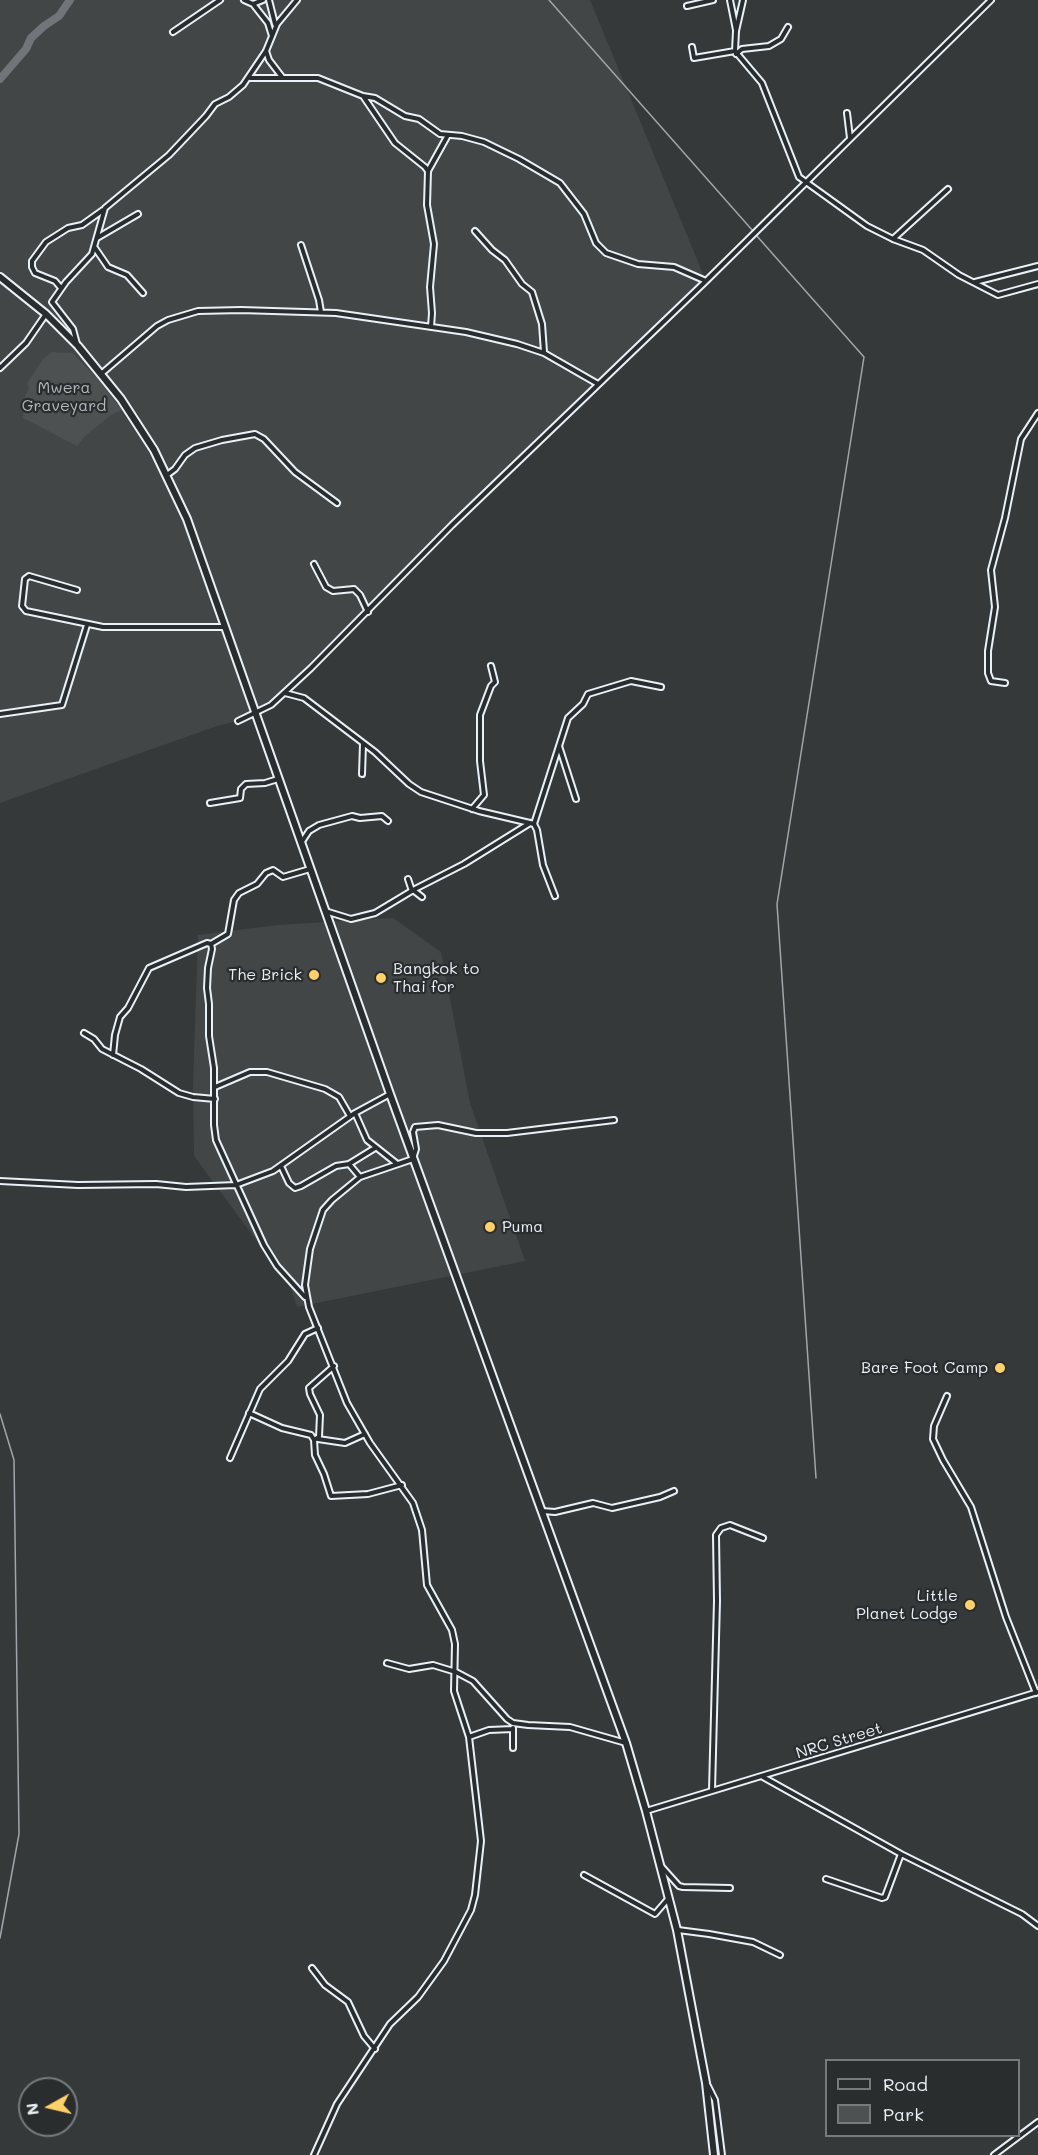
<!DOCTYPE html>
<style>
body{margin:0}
#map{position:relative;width:1038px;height:2155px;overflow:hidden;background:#35393a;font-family:Mali,sans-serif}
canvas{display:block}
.legend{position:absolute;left:825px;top:2059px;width:195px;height:78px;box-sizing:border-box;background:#2a2d2e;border:2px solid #767b7f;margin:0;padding:8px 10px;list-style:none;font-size:18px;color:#e8f1f8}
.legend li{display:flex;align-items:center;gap:12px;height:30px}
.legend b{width:30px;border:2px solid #767b7f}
.north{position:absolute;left:18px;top:2077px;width:60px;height:60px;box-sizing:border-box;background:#2a2d2e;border:2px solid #767b7f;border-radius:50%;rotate:262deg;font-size:16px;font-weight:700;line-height:24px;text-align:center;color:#e8f1f8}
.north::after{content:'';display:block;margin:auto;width:21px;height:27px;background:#ffd166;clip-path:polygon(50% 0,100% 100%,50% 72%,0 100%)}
</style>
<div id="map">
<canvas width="1038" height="2155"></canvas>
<ul class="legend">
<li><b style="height:8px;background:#2a2d2e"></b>Road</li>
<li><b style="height:16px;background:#4d5152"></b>Park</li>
</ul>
<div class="north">N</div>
</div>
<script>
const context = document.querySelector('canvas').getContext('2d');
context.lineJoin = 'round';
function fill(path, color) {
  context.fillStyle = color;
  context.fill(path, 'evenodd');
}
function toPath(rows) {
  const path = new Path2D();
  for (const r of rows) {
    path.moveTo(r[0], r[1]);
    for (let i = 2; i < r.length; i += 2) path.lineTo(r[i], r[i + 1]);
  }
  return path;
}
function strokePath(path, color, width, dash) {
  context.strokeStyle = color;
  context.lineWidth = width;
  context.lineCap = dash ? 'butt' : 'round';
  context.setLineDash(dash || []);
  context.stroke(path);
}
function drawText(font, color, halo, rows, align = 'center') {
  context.font = font + ' Mali,sans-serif';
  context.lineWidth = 4.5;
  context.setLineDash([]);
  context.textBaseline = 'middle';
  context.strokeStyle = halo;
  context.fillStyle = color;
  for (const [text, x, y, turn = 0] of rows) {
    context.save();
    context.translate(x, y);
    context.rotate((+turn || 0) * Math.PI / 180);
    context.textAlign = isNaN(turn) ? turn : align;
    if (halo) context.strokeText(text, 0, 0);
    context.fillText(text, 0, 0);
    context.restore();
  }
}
const built = toPath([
 [0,0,590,0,706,281,264,709,238,718,238,721,217,726,0,803],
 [393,918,441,952,470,1103,525,1261,297,1307,288,1279,256,1240,194,1156,193,1085,198,935,278,925]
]);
const green = toPath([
 [52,352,72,353,98,379,122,410,111,415,85,436,77,446,23,418,25,396,29,389,27,383,43,359]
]);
const stream = toPath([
 [549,0,753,231],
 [756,235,864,357,777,904,816,1478],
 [0,1414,14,1460,19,1834,0,1938]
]);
const river = toPath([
 [0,79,26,49,31,38,44,26,59,16,70,0]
]);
const minor = toPath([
 [244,0,253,4,268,23,272,36],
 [269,0,275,24],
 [730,0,736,30],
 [743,0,736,31,735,51,762,83,799,177,867,226,893,239,923,250,959,275,998,295,1038,284],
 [253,4,263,0],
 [687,6,713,0],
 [173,32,220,0],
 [692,47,694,58,735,51],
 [266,51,269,60,282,77],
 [736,54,742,49,769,46,781,39,788,27],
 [250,78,318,78,363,96,395,143,425,167,428,171,427,205,434,244,430,287,432,313,431,327],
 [363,96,375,98,405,116,419,119,440,134,462,136,484,142,519,159,560,183,584,214,596,243,606,253,638,264,674,267,706,281],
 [847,113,850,138],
 [428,171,448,135],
 [475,231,492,250,505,260,522,284,532,292,542,324,544,352],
 [97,238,138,214],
 [893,239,948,189],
 [301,245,319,300,321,312],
 [95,248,108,267,127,275,143,293],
 [975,282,1038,266],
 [61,288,55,281,35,273,32,267,32,261,46,242,68,228,82,225,103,210],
 [77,344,73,329,52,302,66,282,92,254,105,208,169,155,206,116,215,104,229,97,243,85,266,51,277,24,297,0],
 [0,368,26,343,46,314],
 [101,374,157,326,168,320,198,311,241,310,336,313,466,332,517,344,544,353,598,384],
 [167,475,175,469,185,455,195,448,222,440,255,434,264,439,295,472,337,503],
 [314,564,326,587,333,591,354,589,360,595,368,612],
 [77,590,29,576,25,579,22,606,26,611,103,627,224,627],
 [1005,683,991,681,988,673,988,651,995,607,991,570,1005,518,1021,439,1038,413],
 [285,693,304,698,375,752,409,784,421,792,479,811,534,824,537,830,543,865,555,896],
 [0,714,62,705,87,625],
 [238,721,271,705,311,668,452,525,706,281,991,0],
 [559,746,576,799],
 [362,774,363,744],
 [210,803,240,798,241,789,246,784,265,783,278,779],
 [472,809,484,795,480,761,480,715,491,686,495,682,491,666],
 [534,824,568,718,583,704,588,694,631,681,661,687],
 [301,843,309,831,319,825,352,816,360,818,382,816,388,821],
 [408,879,412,891],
 [413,890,422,897],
 [325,911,351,919,375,913,415,889,464,864,530,823],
 [211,944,212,949,208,968,207,988,209,1004,209,1036,214,1068,214,1125,216,1140,264,1245,277,1266,305,1297],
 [84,1033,94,1039,102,1049,141,1069,179,1093,193,1097,215,1099],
 [113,1055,115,1035,120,1017,128,1008,149,968,207,943,211,944,228,934,234,900,239,893,257,884,266,873,273,870,283,877,310,869],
 [215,1087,250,1072,267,1072,325,1089,339,1097,350,1116],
 [355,1113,367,1140,396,1163],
 [349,1164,375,1148],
 [281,1166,289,1183,295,1188,301,1186,336,1166,349,1164,360,1177],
 [0,1181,78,1185,156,1184,186,1187,236,1185,273,1171,355,1113,390,1094],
 [947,1396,934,1426,933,1439,943,1460,971,1507,1006,1617,1036,1693],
 [249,1413,282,1428,311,1435,314,1440,315,1455,324,1474,331,1496,368,1494,402,1485],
 [318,1439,345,1443,365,1434],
 [314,1440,319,1437,320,1415,310,1394,309,1388,334,1366],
 [230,1458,260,1389,288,1361,305,1334,318,1328],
 [542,1511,555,1512,593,1503,612,1508,660,1497,674,1491],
 [387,1663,409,1669,433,1665,456,1672,473,1681,507,1719,513,1723,528,1725,570,1727,626,1743],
 [513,1728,513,1748],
 [469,1737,489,1730,513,1729],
 [763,1777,901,1854,1022,1914,1038,1926],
 [712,1790,717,1601,716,1535,721,1528,730,1525,763,1538],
 [646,1811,1038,1692],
 [661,1866,679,1886,683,1887,730,1888],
 [584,1875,655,1914,668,1899],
 [826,1879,882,1898,885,1897,901,1854],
 [678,1930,709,1934,753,1942,780,1955],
 [312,1968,325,1985,348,2002,364,2036,375,2049],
 [708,2086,715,2100,722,2155],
 [314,2155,337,2104,390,2024,418,1997,444,1961,471,1910,475,1895,481,1841,469,1737,454,1691,455,1644,452,1630,427,1585,422,1530,413,1503,370,1443,347,1403,309,1307,305,1285,310,1249,323,1210,332,1200,360,1177,413,1159,416,1149,413,1132,415,1127,438,1125,476,1133,507,1133,614,1120],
 [994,2155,1038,2122]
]);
const highway = toPath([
 [0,277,46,314,78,346,121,399,154,450,187,519,390,1094,626,1743,646,1811,677,1930,706,2083,714,2155]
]);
const markers = [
 [314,975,6,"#ffd166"],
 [381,978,6,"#ffd166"],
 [490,1227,6,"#ffd166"],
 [1000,1368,6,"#ffd166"],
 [970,1605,6,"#ffd166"]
];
const parkNames = [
 ["Mwera",64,388],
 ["Graveyard",64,406]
];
const poiNames = [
 ["Bangkok to",393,969,"left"],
 ["Thai for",393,987,"left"],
 ["The Brick",302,975],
 ["Puma",502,1227,"left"],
 ["Bare Foot Camp",988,1368],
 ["Little",958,1596],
 ["Planet Lodge",958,1614]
];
const streetNames = [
 ["NRC Street",839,1741,-17]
];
fill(built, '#424647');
fill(green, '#4d5152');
strokePath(stream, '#a0a7ac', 1.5);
strokePath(river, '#707579', 8);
strokePath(minor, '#e8f1f8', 8);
strokePath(highway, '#e8f1f8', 10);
strokePath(minor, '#2a2d2e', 4);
strokePath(highway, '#2a2d2e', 6);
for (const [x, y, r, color] of markers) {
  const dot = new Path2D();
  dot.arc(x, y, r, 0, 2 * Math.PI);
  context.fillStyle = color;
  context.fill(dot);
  strokePath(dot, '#2a2d2e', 2);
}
drawText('16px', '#b2b9be', '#2a2d2e', parkNames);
drawText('16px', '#e8f1f8', '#2a2d2e', poiNames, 'right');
drawText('16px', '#e8f1f8', '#2a2d2e', streetNames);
</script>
